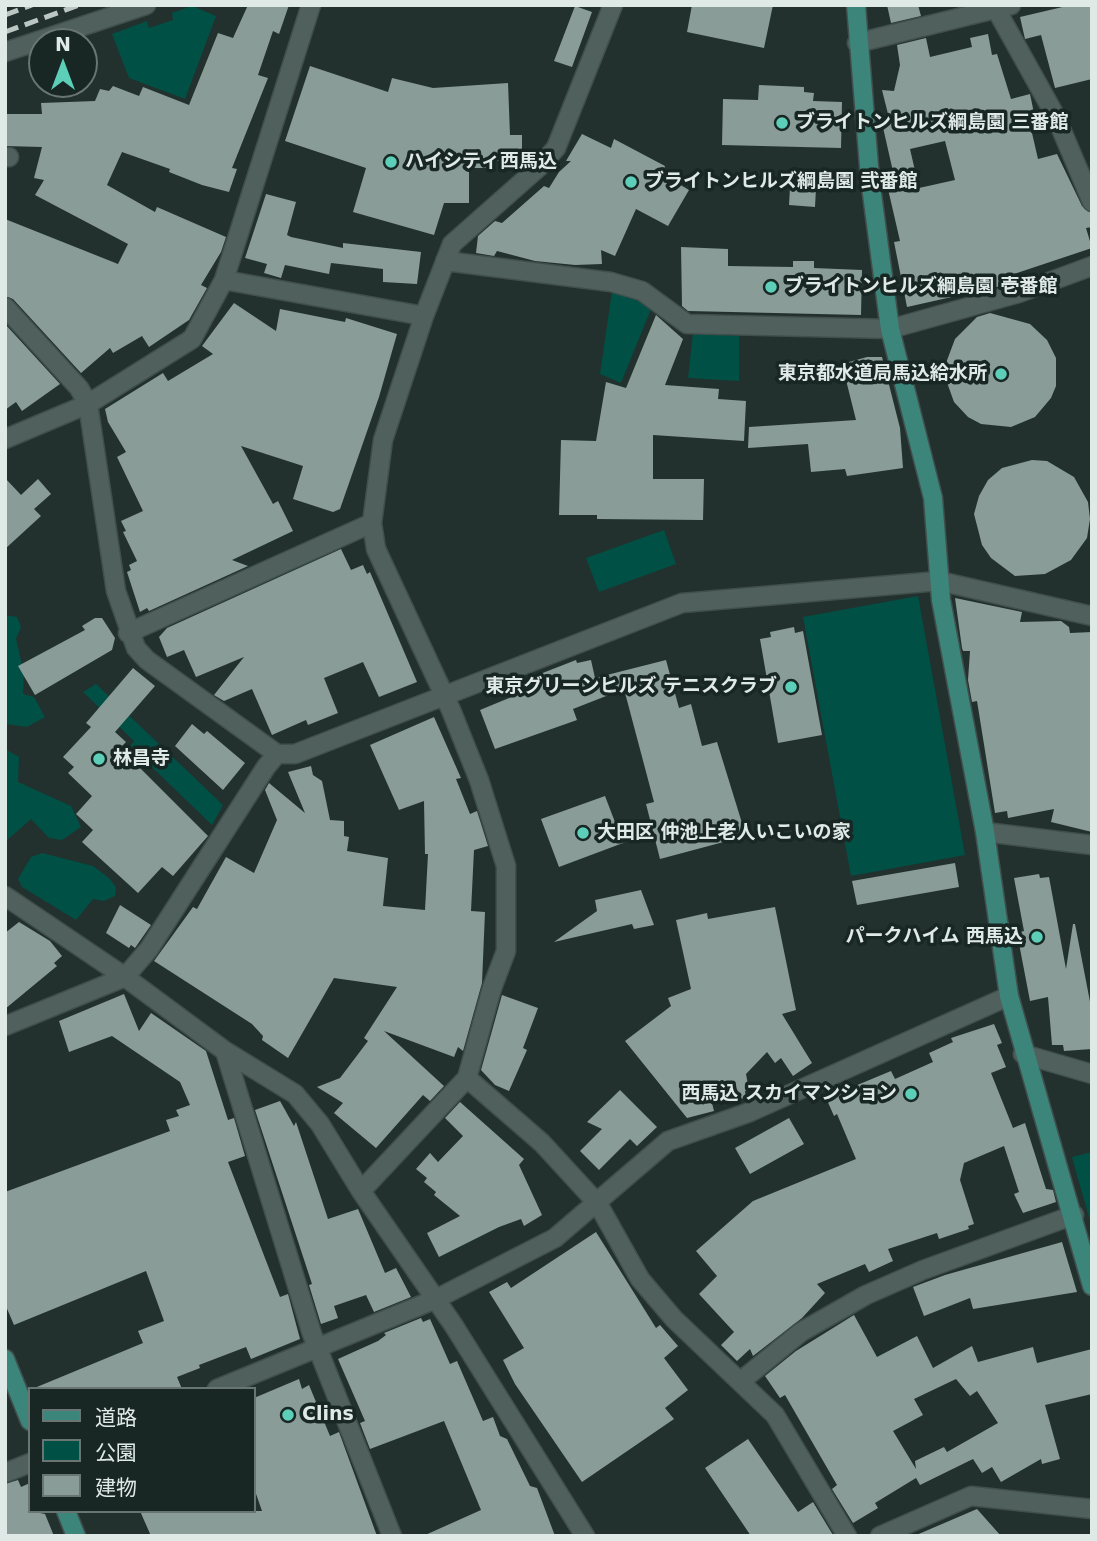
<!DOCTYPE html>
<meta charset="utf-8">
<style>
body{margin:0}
#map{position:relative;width:1097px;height:1541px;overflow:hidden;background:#22312e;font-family:"DejaVu Sans","Noto Sans JP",sans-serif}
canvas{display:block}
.frame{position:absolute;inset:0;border:7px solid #dfe9e6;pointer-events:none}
.legend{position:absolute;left:28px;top:1387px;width:228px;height:126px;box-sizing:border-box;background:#182724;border:2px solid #687572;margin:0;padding:9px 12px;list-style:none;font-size:21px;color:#dfe9e6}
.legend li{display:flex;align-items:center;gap:14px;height:35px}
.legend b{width:35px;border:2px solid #687572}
.north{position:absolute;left:28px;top:28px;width:70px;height:70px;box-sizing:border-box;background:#182724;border:2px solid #687572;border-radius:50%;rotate:0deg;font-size:19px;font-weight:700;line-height:28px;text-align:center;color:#dfe9e6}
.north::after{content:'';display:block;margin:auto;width:24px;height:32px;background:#5dceb8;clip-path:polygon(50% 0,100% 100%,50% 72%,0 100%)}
</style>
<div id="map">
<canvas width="1097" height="1541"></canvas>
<div class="frame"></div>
<ul class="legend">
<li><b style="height:9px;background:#3c857a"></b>道路</li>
<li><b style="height:19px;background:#005045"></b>公園</li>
<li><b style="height:19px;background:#8a9c97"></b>建物</li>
</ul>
<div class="north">N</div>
</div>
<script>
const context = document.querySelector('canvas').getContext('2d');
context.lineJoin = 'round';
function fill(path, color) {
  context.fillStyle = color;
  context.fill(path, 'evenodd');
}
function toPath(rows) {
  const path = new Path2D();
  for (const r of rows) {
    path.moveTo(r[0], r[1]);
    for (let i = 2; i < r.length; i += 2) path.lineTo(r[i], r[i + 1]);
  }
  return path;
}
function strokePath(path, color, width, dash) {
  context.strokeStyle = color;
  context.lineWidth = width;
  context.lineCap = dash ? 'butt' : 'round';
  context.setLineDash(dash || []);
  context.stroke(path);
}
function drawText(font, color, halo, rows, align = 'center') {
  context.font = font + ' "DejaVu Sans","Noto Sans JP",sans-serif';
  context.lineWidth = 7;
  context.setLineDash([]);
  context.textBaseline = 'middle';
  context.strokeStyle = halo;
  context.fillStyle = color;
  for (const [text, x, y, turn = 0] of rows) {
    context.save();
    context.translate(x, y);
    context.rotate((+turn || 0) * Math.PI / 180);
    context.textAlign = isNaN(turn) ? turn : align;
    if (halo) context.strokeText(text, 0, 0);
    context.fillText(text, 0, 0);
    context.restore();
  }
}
const green = toPath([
 [192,6,216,16,185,99,129,78,112,34,147,21,149,28,173,20,172,13],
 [612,291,631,297,651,309,621,383,600,374],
 [693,333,739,336,739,381,688,378],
 [664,530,676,564,599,592,586,558],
 [918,596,965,855,851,876,803,617],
 [5,615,17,617,21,627,16,639,24,673,23,694,34,697,45,717,27,727,5,724],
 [96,684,223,805,212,825,130,746,134,741,83,692],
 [5,749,19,757,18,782,71,806,81,827,62,840,49,838,31,819,5,842],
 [42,853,93,866,109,878,116,887,115,896,104,901,93,899,76,920,22,887,18,879,31,857],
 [1092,1152,1092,1228,1072,1157]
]);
const building = toPath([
 [248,5,289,5,279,34,273,31,258,75,268,78,232,168,237,169,229,192,202,185,169,172,170,169,122,152,107,185,155,212,157,207,226,237,221,252,201,285,207,288,189,320,149,347,142,336,113,353,110,348,81,373,13,299,5,296,5,219,118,264,128,244,35,195,44,180,34,178,42,147,5,146,5,114,42,114,41,103,95,101,100,89,109,91,113,86,139,96,143,87,189,105,218,33,233,38],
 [692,5,773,5,764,48,687,32],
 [887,5,918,5,921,16,891,23],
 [1071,5,1092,5,1092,79,1055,88,1041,35,1025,39,1020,17],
 [575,6,592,12,572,67,554,61],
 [988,34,992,55,997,54,1011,99,1030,94,1035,118,1029,120,1038,159,1057,154,1082,206,1092,213,1092,227,1086,228,1092,248,1008,276,1010,284,907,307,894,242,900,241,885,176,894,176,882,123,890,122,882,90,894,91,900,65,897,45,926,38,930,57,972,47,970,38],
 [945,141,955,180,919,188,910,149],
 [310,66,388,92,392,78,433,88,508,83,510,135,522,135,522,161,489,161,489,168,469,168,469,203,444,203,434,235,353,212,366,168,285,141],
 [759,85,804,87,804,92,814,93,813,101,842,102,841,148,722,145,723,99,758,100],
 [582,134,611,148,614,139,665,166,662,174,689,190,668,226,636,209,615,256,601,250,602,264,575,265,535,261,497,251,494,256,476,253,478,236,495,221,502,223,544,186,549,188,559,172,571,161,566,161],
 [790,187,816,188,815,207,789,205],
 [266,194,296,202,287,235,291,237,343,248,343,243,421,252,417,284,383,282,383,269,331,263,329,274,285,265,281,278,264,273,267,264,245,258],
 [681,247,728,249,728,266,793,267,793,261,814,261,814,268,862,270,861,315,688,311,682,306],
 [234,303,276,331,280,309,345,322,346,318,397,334,379,397,340,509,333,512,293,499,303,466,241,446,273,504,278,501,293,531,232,560,248,566,149,611,147,608,140,612,127,572,131,570,129,565,137,561,123,532,126,531,121,521,143,511,117,457,126,452,108,422,105,409,163,373,168,381,213,354,202,346],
 [990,313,1030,324,1047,340,1056,358,1056,386,1051,398,1035,417,1011,427,981,424,968,417,954,402,945,377,946,363,955,339,977,317],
 [656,315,683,339,665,385,719,389,718,399,746,401,744,441,653,435,653,479,704,479,703,520,597,519,597,515,559,515,561,440,596,441,606,382,626,388],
 [5,324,60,384,22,411,16,402,5,410],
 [867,357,882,357,900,428,903,468,847,476,845,469,811,472,808,444,748,448,749,427,856,420,842,364],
 [1032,460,1047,461,1074,477,1088,502,1090,519,1087,538,1071,560,1045,574,1015,576,991,558,982,545,974,514,979,496,988,480,1002,468],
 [5,478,21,495,38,479,51,494,34,509,41,516,5,549],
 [341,549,351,570,363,565,367,574,370,572,417,682,379,697,363,662,324,678,338,713,308,725,306,720,272,735,252,689,224,701,214,695,244,657,196,677,184,650,167,657,159,637,167,628],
 [955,598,1022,612,1020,622,1061,621,1069,627,1070,633,1092,632,1092,832,1051,822,1054,809,1008,818,1007,811,995,813,977,701,972,702,968,680,970,651,963,651,962,648],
 [95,618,102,618,115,638,112,650,35,695,18,666,85,630,82,626],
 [794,627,795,633,803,631,822,735,778,743,760,639,771,637,770,632],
 [576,660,577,663,591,660,595,678,666,660,679,708,691,704,702,746,717,742,746,836,660,859,646,804,654,802,624,689,573,709,577,720,495,749,480,710,526,691,522,681],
 [133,668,155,686,115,732,126,742,120,748,208,836,173,876,162,867,138,893,82,842,93,830,76,814,92,796,68,773,74,767,63,757,91,727,86,723],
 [434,717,461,778,456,779,470,814,477,811,488,846,474,850,471,911,485,912,482,983,463,1051,458,1047,454,1057,384,1031,444,1086,430,1101,423,1095,376,1148,334,1113,343,1103,317,1087,340,1078,368,1041,364,1038,397,987,334,978,288,1058,262,1040,263,1036,252,1024,154,961,193,907,197,909,226,857,254,873,277,820,265,790,269,783,305,813,288,772,311,766,313,775,322,781,330,820,344,821,344,836,349,837,347,851,388,858,383,906,425,910,428,854,425,854,424,801,399,810,370,745],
 [192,724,204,734,207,731,245,763,223,790,175,746],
 [605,796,623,843,559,867,541,819],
 [955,863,959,887,857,905,852,881],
 [1039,874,1040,878,1049,877,1066,969,1073,924,1075,924,1092,1012,1092,1049,1064,1051,1063,1045,1052,1045,1048,997,1030,1001,1017,933,1024,931,1014,878],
 [641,890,654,925,634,929,632,924,554,942,597,911,595,900],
 [120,905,151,925,135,948,131,945,129,948,106,933],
 [775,907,796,1010,782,1014,812,1063,793,1076,781,1058,775,1063,767,1052,746,1074,749,1090,745,1091,746,1098,712,1103,714,1111,687,1118,625,1041,671,1006,668,998,691,989,676,920,707,913,708,919],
 [19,922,50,941,62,956,54,963,57,966,5,1009,5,933],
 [124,994,139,1031,151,1013,206,1051,228,1120,234,1118,245,1156,228,1162,280,1297,288,1294,300,1339,251,1359,246,1347,199,1365,200,1368,177,1377,182,1389,32,1389,143,1343,138,1331,164,1321,146,1271,14,1325,5,1304,5,1192,170,1131,166,1120,179,1116,176,1110,190,1105,180,1082,112,1036,69,1052,59,1021],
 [502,995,538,1008,523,1048,527,1050,509,1091,495,1085,481,1070],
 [994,1024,1002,1043,997,1045,1006,1067,991,1073,1013,1128,1025,1123,1046,1189,1053,1190,1056,1202,1023,1213,1014,1194,1019,1192,1004,1146,964,1163,960,1180,974,1224,968,1226,969,1229,939,1239,937,1233,888,1249,893,1261,869,1272,865,1264,817,1284,825,1293,802,1318,753,1356,750,1349,737,1361,721,1345,734,1332,699,1294,717,1276,696,1251,753,1201,856,1159,837,1114,834,1116,826,1098,891,1071,895,1079,933,1062,929,1053,953,1042,951,1038],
 [620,1090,657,1127,637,1146,630,1139,599,1170,580,1151,602,1129,587,1122],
 [280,1101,294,1126,296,1122,328,1219,358,1209,385,1273,396,1268,411,1297,374,1312,366,1295,334,1306,338,1318,321,1324,309,1285,312,1284,255,1110],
 [460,1102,524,1159,519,1165,542,1215,524,1226,521,1219,499,1227,439,1257,427,1233,460,1216,434,1195,436,1192,424,1182,427,1178,416,1169,430,1153,438,1162,463,1136,445,1118],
 [789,1118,804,1144,750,1174,735,1148],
 [596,1232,656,1328,660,1325,678,1346,664,1358,688,1390,665,1408,674,1419,582,1482,515,1384,503,1360,524,1348,489,1292,507,1282,511,1288],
 [1062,1242,1077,1292,973,1309,970,1298,924,1316,913,1287,945,1275],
 [854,1315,877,1357,917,1336,933,1368,972,1346,978,1362,1033,1347,1037,1363,1092,1349,1092,1394,1045,1405,1060,1459,1042,1464,1041,1459,1001,1482,992,1467,982,1473,973,1459,920,1485,916,1478,875,1503,878,1508,853,1523,832,1489,837,1485,785,1395,780,1398,765,1376,796,1351],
 [956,1379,970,1396,977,1391,998,1423,947,1452,944,1447,915,1461,916,1469,893,1431,923,1415,914,1399],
 [421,1318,423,1322,430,1319,450,1364,457,1361,483,1421,493,1417,500,1436,507,1439,530,1486,537,1488,555,1536,423,1536,481,1510,444,1421,370,1449,360,1423,365,1421,338,1359,378,1341,386,1335,384,1333],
 [299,1379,302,1389,309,1385,330,1436,339,1432,377,1536,151,1536,140,1511,262,1511,254,1488,254,1398],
 [748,1439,798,1512,813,1502,833,1535,751,1536,705,1468],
 [18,1480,21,1487,30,1483,30,1511,45,1514,54,1536,5,1536,5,1484],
 [977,1509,1001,1536,914,1536]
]);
const street = toPath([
 [996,9,1056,117,1092,202],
 [857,43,1011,5],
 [5,52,146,5],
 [5,157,9,157],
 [445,261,611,282,642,291,687,324,890,329,1019,293,1092,266],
 [224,280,424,316],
 [5,307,79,388,88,404,116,591,136,648,147,660,277,754,295,754,682,603,939,581,1092,616],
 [5,439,88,404,192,339,224,280,311,5],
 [128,633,372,523],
 [985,832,1092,845],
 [5,896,125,977,225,1051,295,1094,320,1124,361,1191,454,1326,585,1536],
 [5,1026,125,977,149,949,266,767,277,754],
 [225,1051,312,1334,392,1536],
 [1023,1054,1092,1074],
 [467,1078,542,1143,598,1204,640,1279,674,1319,775,1415,847,1536],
 [361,1191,467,1078,492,988,506,951,506,866,479,780,451,710,376,549,372,523,383,440,424,316,452,244,539,167,556,148,613,5],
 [741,1381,801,1332,866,1295,923,1270,1074,1215],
 [217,1389,436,1299,555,1238,668,1141,750,1112,1009,996],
 [5,1473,30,1463],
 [880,1536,971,1496,1092,1509]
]);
const secondary = toPath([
 [856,5,870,179,890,329,933,498,941,600,985,832,1009,996,1092,1286],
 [5,1359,30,1421],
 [66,1511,76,1536]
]);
const rail = toPath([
 [5,15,32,5],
 [5,32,79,5]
]);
const markers = [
 [782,123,7,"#5dceb8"],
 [391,162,7,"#5dceb8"],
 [631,182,7,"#5dceb8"],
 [771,287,7,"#5dceb8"],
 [1001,374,7,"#5dceb8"],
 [791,687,7,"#5dceb8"],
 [99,759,7,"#5dceb8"],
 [583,833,7,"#5dceb8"],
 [1037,937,7,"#5dceb8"],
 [911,1094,7,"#5dceb8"],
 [288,1415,7,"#5dceb8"]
];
const poiNames = [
 ["ブライトンヒルズ綱島園 三番館",796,123],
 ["ハイシティ西馬込",405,162],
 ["ブライトンヒルズ綱島園 弐番館",645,182],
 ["ブライトンヒルズ綱島園 壱番館",785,287],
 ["東京都水道局馬込給水所",987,374,"right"],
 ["東京グリーンヒルズ テニスクラブ",777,687,"right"],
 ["林昌寺",113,759],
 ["大田区 仲池上老人いこいの家",597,833],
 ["パークハイム 西馬込",1023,937,"right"],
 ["西馬込 スカイマンション",897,1094,"right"],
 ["Clins",302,1415]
];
fill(green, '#005045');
fill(building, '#8a9c97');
strokePath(street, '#414f4c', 21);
strokePath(secondary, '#414f4c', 21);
strokePath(street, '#50615d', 18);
strokePath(secondary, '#3c857a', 18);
strokePath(rail, '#bcc7c4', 5, [14, 7]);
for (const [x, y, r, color] of markers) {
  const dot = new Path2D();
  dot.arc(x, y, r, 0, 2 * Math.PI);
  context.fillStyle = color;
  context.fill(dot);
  strokePath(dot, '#182724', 2.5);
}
drawText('bold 19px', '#dfe9e6', '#182724', poiNames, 'left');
</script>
